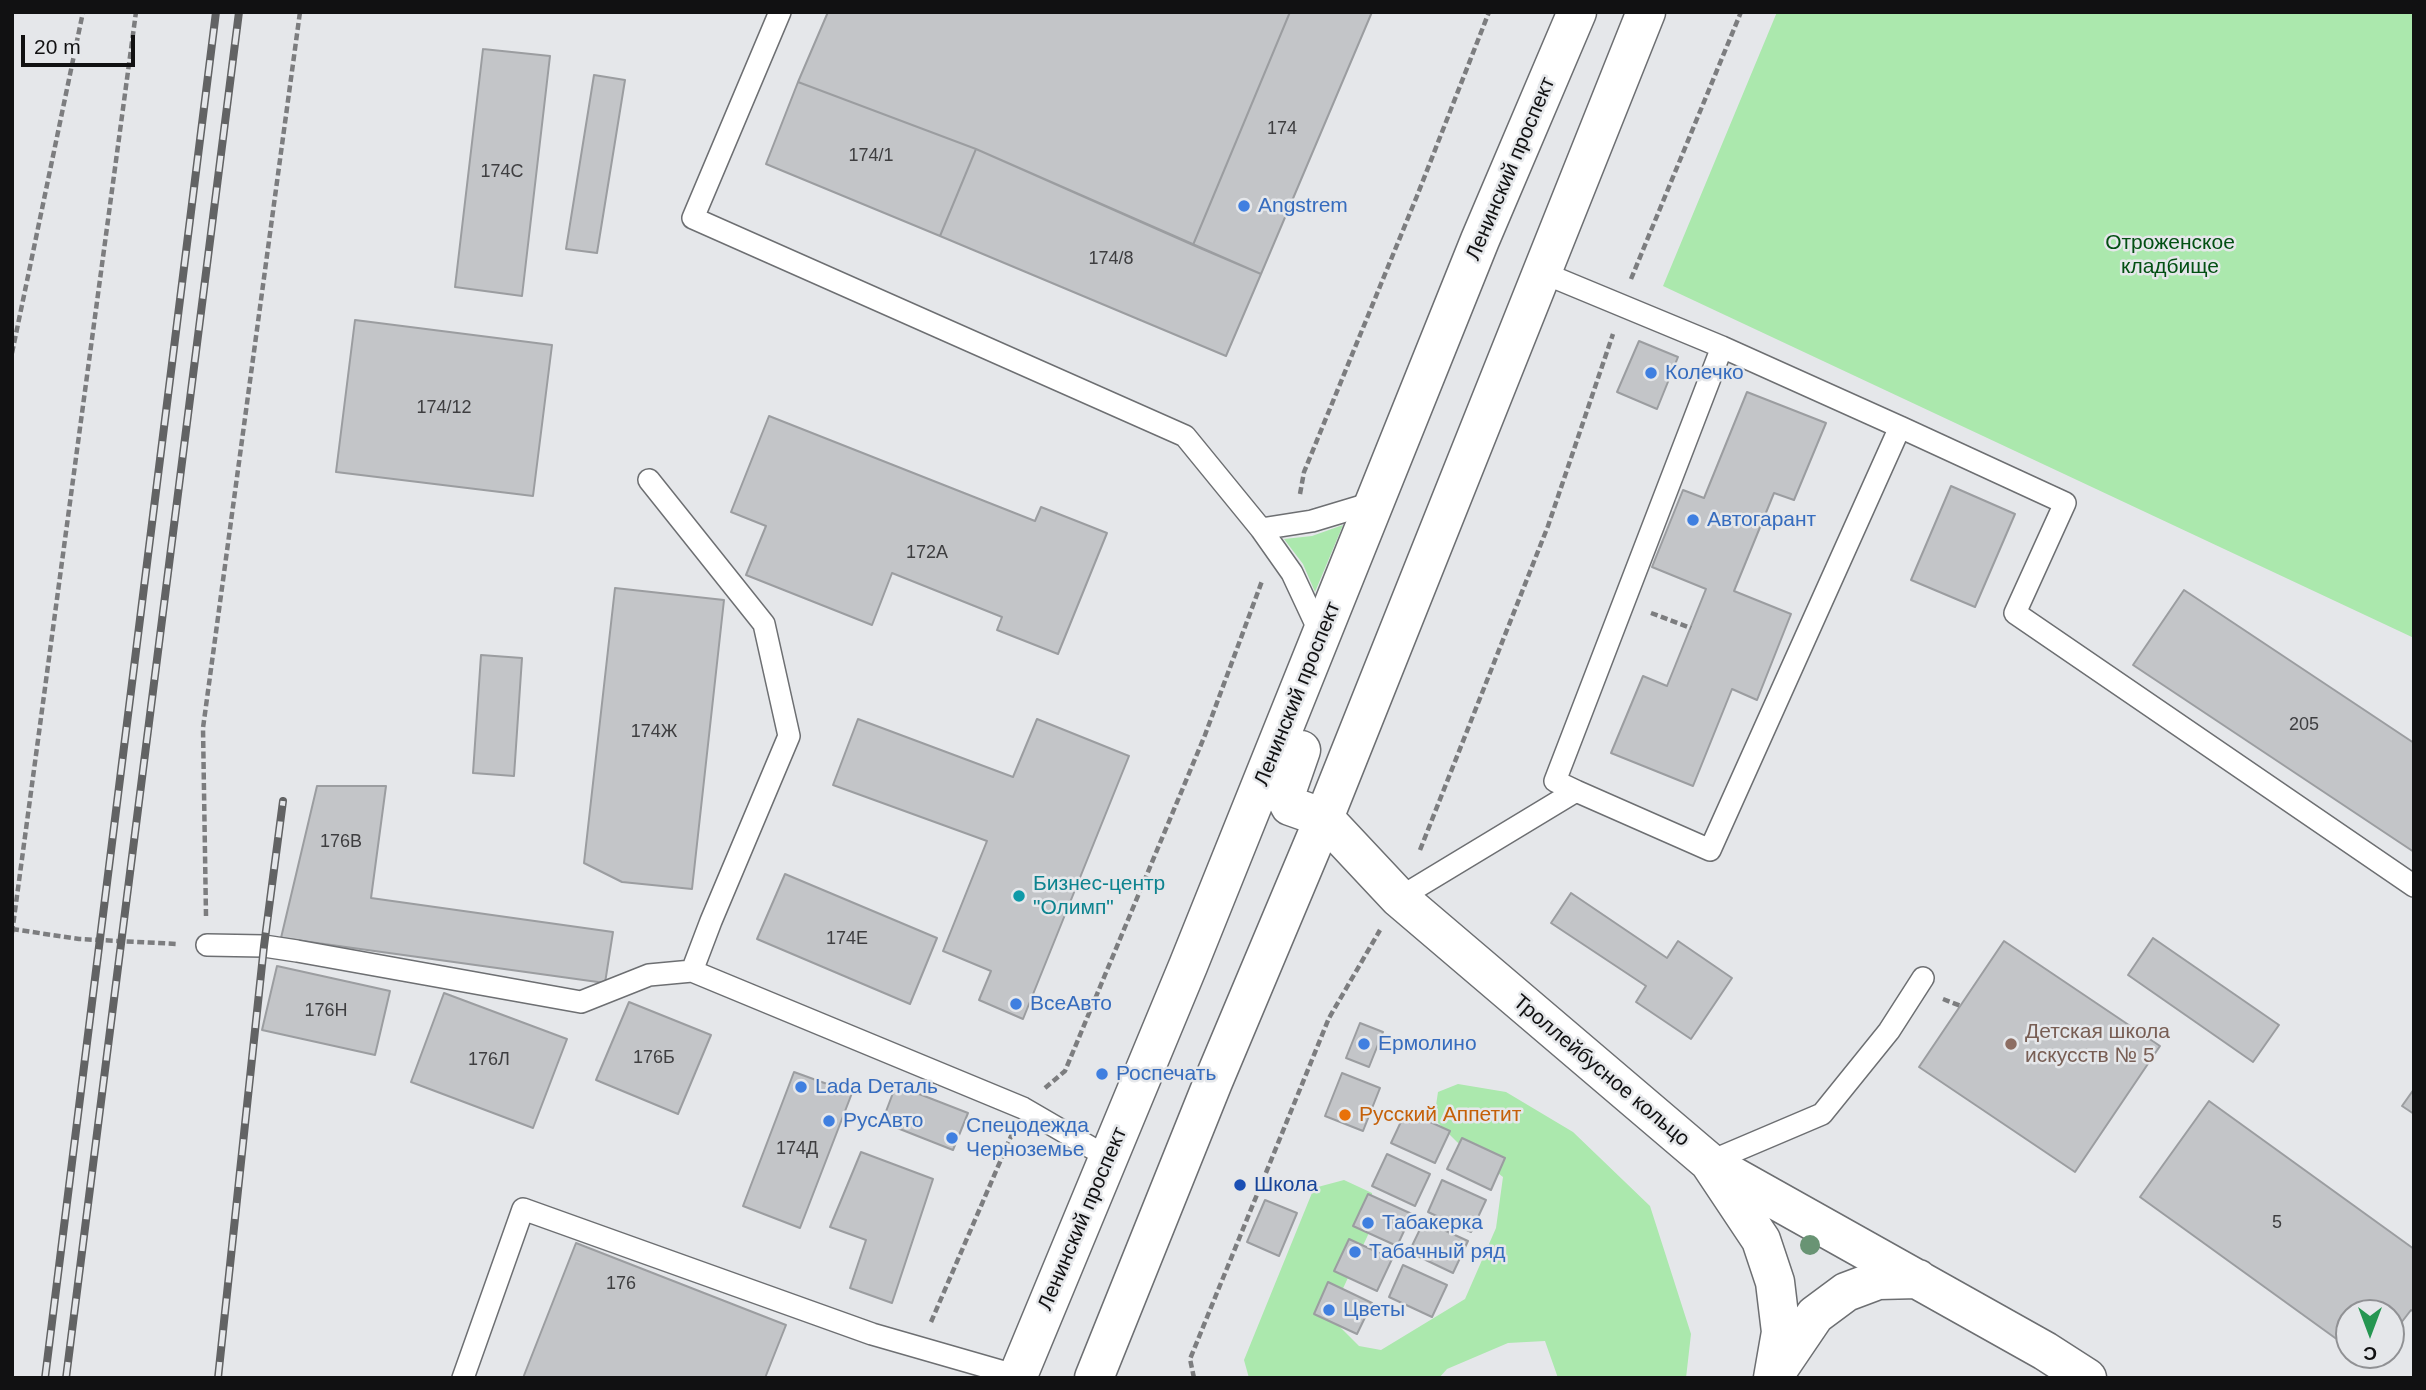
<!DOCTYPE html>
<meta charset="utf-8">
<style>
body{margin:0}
#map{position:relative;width:2426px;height:1390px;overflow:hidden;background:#e5e7ea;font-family:Arial,sans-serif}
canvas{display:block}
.frame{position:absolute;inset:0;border:14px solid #111112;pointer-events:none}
.north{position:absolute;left:2335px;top:1299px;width:70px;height:70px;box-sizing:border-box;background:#e5e7ea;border:2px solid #909194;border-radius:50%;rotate:180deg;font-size:19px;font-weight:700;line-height:28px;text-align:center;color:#111112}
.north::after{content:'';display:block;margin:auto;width:24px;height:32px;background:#259651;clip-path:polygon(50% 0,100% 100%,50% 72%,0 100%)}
.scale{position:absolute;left:21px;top:35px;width:114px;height:32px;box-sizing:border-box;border:4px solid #111112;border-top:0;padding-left:9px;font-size:21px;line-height:24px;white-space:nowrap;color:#111112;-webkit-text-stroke:5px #e5e7ea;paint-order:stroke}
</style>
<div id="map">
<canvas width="2426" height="1390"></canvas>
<div class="frame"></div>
<div class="north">С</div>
<div class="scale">20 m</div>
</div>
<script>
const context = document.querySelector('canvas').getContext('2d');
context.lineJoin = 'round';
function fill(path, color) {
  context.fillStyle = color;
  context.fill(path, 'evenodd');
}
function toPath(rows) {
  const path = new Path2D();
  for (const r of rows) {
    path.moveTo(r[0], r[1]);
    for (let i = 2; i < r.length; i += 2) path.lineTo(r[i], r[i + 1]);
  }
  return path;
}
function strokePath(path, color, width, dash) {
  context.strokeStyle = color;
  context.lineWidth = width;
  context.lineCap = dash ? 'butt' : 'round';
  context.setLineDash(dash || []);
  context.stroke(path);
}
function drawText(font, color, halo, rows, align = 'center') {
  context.font = font + ' Arial,sans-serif';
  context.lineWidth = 5;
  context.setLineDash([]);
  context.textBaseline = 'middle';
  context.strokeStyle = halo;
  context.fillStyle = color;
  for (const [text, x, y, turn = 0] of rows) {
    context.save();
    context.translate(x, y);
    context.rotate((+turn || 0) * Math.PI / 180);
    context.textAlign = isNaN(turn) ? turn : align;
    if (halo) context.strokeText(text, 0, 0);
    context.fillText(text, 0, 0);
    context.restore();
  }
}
const green = toPath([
 [1777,12,2414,12,2414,638,1663,286],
 [1343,525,1315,592,1303,564,1284,539,1312,536],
 [1458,1084,1506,1092,1573,1132,1650,1206,1691,1334,1686,1378,1558,1378,1545,1341,1508,1343,1447,1369,1439,1378,1249,1378,1244,1360,1314,1188,1344,1180,1372,1193,1374,1222,1339,1297,1338,1325,1359,1346,1381,1350,1465,1299,1496,1228,1503,1177,1457,1142,1434,1119,1438,1092]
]);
const building = toPath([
 [828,12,1290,12,1193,245,976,149,798,82,828,12],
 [1290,12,1372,12,1261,274,1193,245,1290,12],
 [483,49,550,56,522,296,455,287,483,49],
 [594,75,625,80,597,253,566,249,594,75],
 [798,82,976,149,940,236,766,164,798,82],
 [976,149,1261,274,1226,356,940,236,976,149],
 [355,320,552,345,533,496,336,472,355,320],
 [1639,341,1678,357,1657,409,1617,392,1639,341],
 [1747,392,1826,423,1794,500,1774,493,1734,591,1791,614,1757,700,1732,689,1693,786,1611,753,1643,676,1667,686,1706,589,1652,567,1683,490,1704,498,1747,392],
 [769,416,1035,521,1041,507,1107,533,1058,654,997,630,1002,617,892,573,872,625,746,575,766,526,731,512,769,416],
 [1951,486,2015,514,1975,607,1911,580,1951,486],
 [615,588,724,600,692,889,622,882,584,863,615,588],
 [2184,590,2414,743,2414,852,2133,665,2184,590],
 [481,655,522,658,514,776,473,773,481,655],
 [858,719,1013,777,1037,719,1129,756,1023,1019,979,1000,991,971,943,951,987,841,833,785,858,719],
 [317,786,386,786,371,898,613,932,605,983,281,938,317,786],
 [785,874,937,938,910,1004,757,939,785,874],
 [1571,893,1667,958,1678,941,1732,978,1691,1039,1636,1002,1646,986,1551,923,1571,893],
 [2153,938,2279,1025,2253,1062,2128,975,2153,938],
 [2004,941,2160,1046,2075,1172,1919,1067,2004,941],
 [277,966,390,991,375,1055,262,1030,277,966],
 [444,993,567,1039,533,1128,411,1082,444,993],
 [629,1002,711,1035,678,1114,596,1080,629,1002],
 [1360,1023,1383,1032,1369,1067,1346,1058,1360,1023],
 [794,1072,852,1093,800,1228,743,1206,794,1072],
 [1342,1073,1380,1088,1363,1131,1325,1116,1342,1073],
 [896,1085,968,1113,953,1150,882,1122,896,1085],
 [2414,1089,2414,1114,2402,1106,2414,1089],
 [2209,1101,2414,1249,2414,1312,2411,1310,2391,1336,2391,1313,2349,1313,2349,1348,2140,1197,2209,1101],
 [1406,1111,1450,1131,1435,1163,1391,1143,1406,1111],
 [1462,1138,1505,1158,1491,1190,1447,1169,1462,1138],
 [861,1152,933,1179,892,1303,850,1288,866,1240,830,1227,861,1152],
 [1387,1154,1430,1174,1415,1206,1372,1186,1387,1154],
 [1442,1180,1486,1200,1471,1232,1428,1212,1442,1180],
 [1368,1194,1412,1214,1397,1246,1353,1226,1368,1194],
 [1265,1200,1297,1213,1279,1256,1247,1242,1265,1200],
 [1424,1221,1468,1241,1453,1273,1409,1252,1424,1221],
 [1349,1239,1392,1259,1377,1291,1334,1271,1349,1239],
 [576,1243,786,1325,765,1378,523,1378,576,1243],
 [1403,1265,1447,1285,1432,1317,1389,1297,1403,1265],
 [1328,1282,1372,1303,1357,1334,1314,1314,1328,1282]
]);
const path = toPath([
 [1631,279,1741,12],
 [12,353,83,12],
 [1300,494,1304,472,1417,196,1489,12],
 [1651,613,1691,628],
 [1420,850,1548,526,1613,334],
 [206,916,203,728,300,12],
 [12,929,79,939,178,944],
 [12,933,136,12],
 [1943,999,1961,1006],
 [1045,1088,1065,1071,1205,735,1262,581],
 [931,1322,1012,1134],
 [1194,1378,1190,1359,1329,1018,1380,930]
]);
const lane = toPath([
 [780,12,693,218,1185,436,1261,529,1292,573,1321,635],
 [1541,272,1722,347,1900,427],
 [649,480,764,624,789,736,711,921,692,971],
 [1261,529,1312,521,1375,502],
 [1576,791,1555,781,1722,347],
 [1399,898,1576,791,1710,850,1900,427,2065,503,2015,613,2414,886],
 [207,945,264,946,297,951,581,1002,649,975,692,971,1023,1108,1109,1158],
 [1709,1162,1822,1114,1889,1031,1923,978],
 [463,1378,523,1209,872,1334,1018,1376]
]);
const street = toPath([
 [1324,818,1399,898,1709,1162,1761,1240,1775,1282,1781,1332,1773,1378],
 [1715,1166,2045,1351,2087,1378],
 [1777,1371,1815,1315,1846,1292,1878,1280,1918,1279]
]);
const secondary = toPath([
 [1301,750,1285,796,1290,806,1324,818],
 [1017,1378,1188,966,1480,240,1577,12],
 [1094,1378,1213,1082,1324,818,1646,12]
]);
const rail = toPath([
 [45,1378,216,12],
 [66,1378,239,12],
 [218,1378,264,946,283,801]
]);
const trees = [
 [1810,1245]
];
const markers = [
 [1244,206,7,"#3f7fe0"],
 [1651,373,7,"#3f7fe0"],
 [1693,520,7,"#3f7fe0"],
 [1019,896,7,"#0f9aa8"],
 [1016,1004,7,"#3f7fe0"],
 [1364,1044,7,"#3f7fe0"],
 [2011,1044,7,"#8d6e63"],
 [1102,1074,7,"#3f7fe0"],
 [801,1087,7,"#3f7fe0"],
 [1345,1115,7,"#e8710a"],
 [829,1121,7,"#3f7fe0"],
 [952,1138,7,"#3f7fe0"],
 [1240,1185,7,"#1a4fb4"],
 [1368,1223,7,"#3f7fe0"],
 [1355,1252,7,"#3f7fe0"],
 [1329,1310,7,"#3f7fe0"]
];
const numberNames = [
 ["174",1282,129],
 ["174/1",871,156],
 ["174С",502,172],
 ["174/8",1111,259],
 ["174/12",444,408],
 ["172А",927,553],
 ["205",2304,725],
 ["174Ж",654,732],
 ["176В",341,842],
 ["174Е",847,939],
 ["176Н",326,1011],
 ["176Б",654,1058],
 ["176Л",489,1060],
 ["174Д",797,1149],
 ["5",2277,1223],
 ["176",621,1284]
];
const streetNames = [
 ["Ленинский проспект",1511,169,-67],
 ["Ленинский проспект",1298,694,-68],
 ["Троллейбусное кольцо",1601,1071,40],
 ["Ленинский проспект",1083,1219,-67]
];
const shopNames = [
 ["Angstrem",1258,206],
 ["Колечко",1665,373],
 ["Автогарант",1707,520],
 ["ВсеАвто",1030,1004],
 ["Ермолино",1378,1044],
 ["Роспечать",1116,1074],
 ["Lada Dеталь",815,1087],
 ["РусАвто",843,1121],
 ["Спецодежда",966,1126],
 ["Черноземье",966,1150],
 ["Табакерка",1382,1223],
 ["Табачный ряд",1369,1252],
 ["Цветы",1343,1310]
];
const parkNames = [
 ["Отроженское",2170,243],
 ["кладбище",2170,267]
];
const cultureNames = [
 ["Бизнес-центр",1033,884],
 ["\"Олимп\"",1033,908]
];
const educationNames = [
 ["Детская школа",2025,1032],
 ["искусств № 5",2025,1056]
];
const foodNames = [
 ["Русский Аппетит",1359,1115]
];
const transitNames = [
 ["Школа",1254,1185]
];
fill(green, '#abe8ad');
fill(building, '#c3c5c8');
strokePath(building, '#9b9da0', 2);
strokePath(lane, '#6d6f72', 24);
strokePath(street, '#6d6f72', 41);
strokePath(secondary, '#6d6f72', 41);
strokePath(path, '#7c7d7f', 4.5, [7, 3.5]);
strokePath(lane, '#fff', 21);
strokePath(street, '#fff', 38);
strokePath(secondary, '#fff', 38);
strokePath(rail, '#626364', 8);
strokePath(rail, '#e5e7ea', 5, [16]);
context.fillStyle = '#699474';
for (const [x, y] of trees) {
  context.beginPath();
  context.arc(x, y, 10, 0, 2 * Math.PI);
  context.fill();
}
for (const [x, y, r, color] of markers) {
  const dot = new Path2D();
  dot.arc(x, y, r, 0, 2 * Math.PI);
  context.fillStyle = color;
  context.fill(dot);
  strokePath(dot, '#e5e7ea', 2.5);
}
drawText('18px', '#3e3e40', null, numberNames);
drawText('21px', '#111112', '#e5e7ea', streetNames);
drawText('21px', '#366cbe', '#e5e7ea', shopNames, 'left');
drawText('21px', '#035013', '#e5e7ea', parkNames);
drawText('21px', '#0d838f', '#e5e7ea', cultureNames, 'left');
drawText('21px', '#785e54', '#e5e7ea', educationNames, 'left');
drawText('21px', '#c56008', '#e5e7ea', foodNames, 'left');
drawText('21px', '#164399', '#e5e7ea', transitNames, 'left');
</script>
